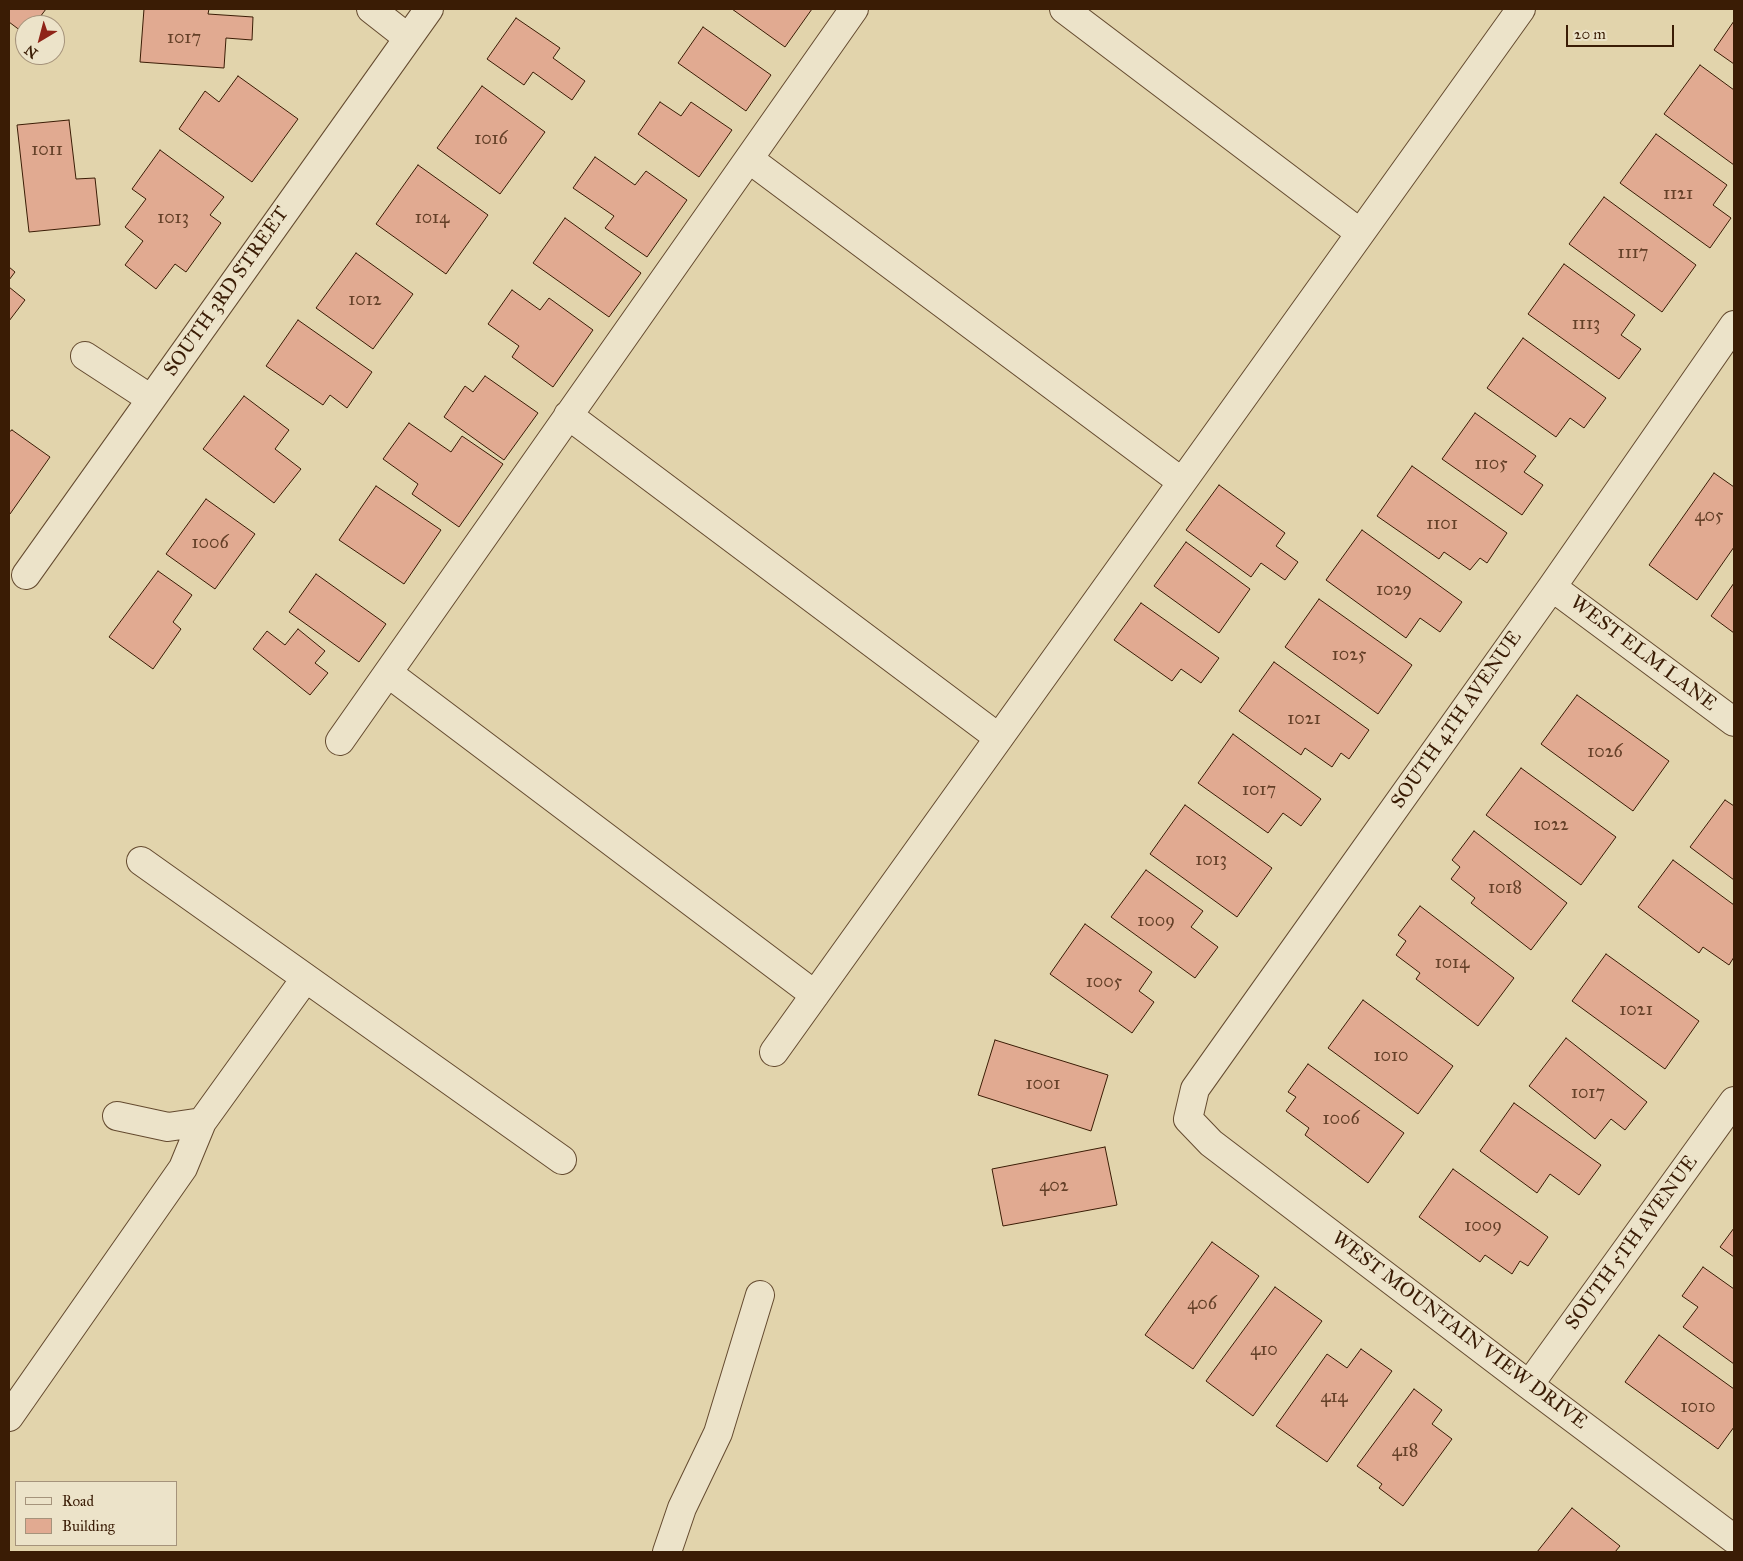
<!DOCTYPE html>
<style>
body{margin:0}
#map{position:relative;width:1743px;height:1561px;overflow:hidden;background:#e2d4ac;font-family:"IM FELL Great Primer",serif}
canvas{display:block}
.frame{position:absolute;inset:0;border:10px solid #3a1c05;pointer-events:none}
.legend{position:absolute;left:15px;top:1481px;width:162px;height:65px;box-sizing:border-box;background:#ece3c9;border:1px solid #a5937b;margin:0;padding:6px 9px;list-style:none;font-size:15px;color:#3a1c05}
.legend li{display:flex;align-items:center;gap:10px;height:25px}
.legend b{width:25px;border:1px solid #a5937b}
.north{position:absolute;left:15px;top:15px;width:50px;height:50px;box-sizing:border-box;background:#ece3c9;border:1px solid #a5937b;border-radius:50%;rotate:217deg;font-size:14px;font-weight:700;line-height:20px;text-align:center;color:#3a1c05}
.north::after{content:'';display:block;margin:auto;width:18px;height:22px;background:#8f2418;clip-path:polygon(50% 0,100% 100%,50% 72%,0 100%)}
.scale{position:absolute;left:1566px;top:25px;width:108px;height:22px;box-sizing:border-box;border:2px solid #3a1c05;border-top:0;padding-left:6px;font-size:15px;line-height:18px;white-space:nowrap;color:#3a1c05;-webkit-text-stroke:4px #ece3c9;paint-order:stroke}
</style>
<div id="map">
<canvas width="1743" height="1561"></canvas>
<div class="frame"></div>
<ul class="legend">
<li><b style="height:6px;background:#ece3c9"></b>Road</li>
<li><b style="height:14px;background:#e1aa91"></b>Building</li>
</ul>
<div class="north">N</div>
<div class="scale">20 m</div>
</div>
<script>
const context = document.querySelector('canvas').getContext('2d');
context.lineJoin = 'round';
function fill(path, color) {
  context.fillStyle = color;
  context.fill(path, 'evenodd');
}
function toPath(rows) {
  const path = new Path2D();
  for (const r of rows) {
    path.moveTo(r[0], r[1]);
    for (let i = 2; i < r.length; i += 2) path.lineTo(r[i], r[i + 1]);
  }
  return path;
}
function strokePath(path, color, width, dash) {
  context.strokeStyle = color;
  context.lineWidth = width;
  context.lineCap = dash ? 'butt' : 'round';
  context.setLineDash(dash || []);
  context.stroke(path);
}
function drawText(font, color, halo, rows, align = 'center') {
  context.font = font + ' "IM FELL Great Primer",serif';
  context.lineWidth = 4;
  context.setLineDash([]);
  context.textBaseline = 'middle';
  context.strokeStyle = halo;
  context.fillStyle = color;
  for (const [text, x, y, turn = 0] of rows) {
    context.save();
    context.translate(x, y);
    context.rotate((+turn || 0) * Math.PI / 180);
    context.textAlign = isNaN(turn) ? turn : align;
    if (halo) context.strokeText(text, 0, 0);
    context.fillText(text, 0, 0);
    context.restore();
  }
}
const building = toPath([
 [9,9,46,9,34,25,25,25,25,34,9,22,9,9],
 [144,9,209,9,208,14,253,17,252,40,226,38,224,68,140,62,144,9],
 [732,9,812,9,785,47,732,9],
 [516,18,560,48,553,58,585,81,572,100,533,72,524,85,487,59,516,18],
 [1734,21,1734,64,1714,50,1734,21],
 [703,27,771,75,746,111,678,63,703,27],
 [1700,65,1734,90,1734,165,1664,114,1700,65],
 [238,76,298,119,252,182,179,129,205,91,219,102,238,76],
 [482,86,545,132,500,194,437,148,482,86],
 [660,102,681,116,691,102,732,130,699,177,638,134,660,102],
 [69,120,76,179,95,178,100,225,29,232,17,125,69,120],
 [1656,134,1727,185,1713,205,1731,218,1710,248,1620,183,1656,134],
 [160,150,224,197,210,215,221,223,186,272,175,264,156,289,125,265,143,241,125,227,146,199,132,189,160,150],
 [595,157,635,185,646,171,687,200,647,257,605,228,614,216,573,188,595,157],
 [418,165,488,215,446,274,376,224,418,165],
 [1604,197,1696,265,1662,312,1569,244,1604,197],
 [565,218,641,273,609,317,533,263,565,218],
 [356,253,413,294,373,349,316,308,356,253],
 [1564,264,1635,315,1621,335,1641,349,1619,379,1528,314,1564,264],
 [9,267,15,272,9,280,9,267],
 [9,287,25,300,9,321,9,287],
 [512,290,540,310,549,298,593,330,553,387,512,357,519,346,488,324,512,290],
 [298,320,372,372,347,408,330,395,323,405,266,366,298,320],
 [1523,338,1606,398,1584,428,1570,418,1556,437,1487,388,1523,338],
 [485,376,538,413,504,460,444,417,465,386,473,392,485,376],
 [244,396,289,430,275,449,301,469,274,503,203,449,244,396],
 [1475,413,1536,456,1524,472,1543,485,1522,515,1442,459,1475,413],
 [409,423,451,452,462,436,503,464,459,527,412,494,418,484,383,459,409,423],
 [12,430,50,457,10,514,9,513,9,432,12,430],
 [1412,466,1507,533,1487,563,1480,558,1470,570,1444,552,1439,559,1377,516,1412,466],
 [1714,473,1734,487,1734,547,1697,600,1649,565,1714,473],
 [1219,485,1285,533,1276,546,1298,562,1285,580,1261,563,1251,577,1186,530,1219,485],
 [376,486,441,530,404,584,339,540,376,486],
 [206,499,255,534,215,589,166,554,206,499],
 [1362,530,1462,602,1440,632,1420,618,1406,638,1326,580,1362,530],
 [1186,542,1250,589,1219,633,1154,586,1186,542],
 [158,571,192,595,173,622,181,629,153,669,109,637,158,571],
 [316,574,386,624,359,662,289,612,316,574],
 [1734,583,1734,633,1711,616,1734,583],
 [1319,599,1412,665,1378,714,1285,647,1319,599],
 [1141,603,1219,658,1201,683,1181,669,1172,681,1114,640,1141,603],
 [298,629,325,651,315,663,328,673,310,695,253,649,267,631,285,645,298,629],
 [1274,662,1369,730,1349,759,1341,753,1332,767,1305,748,1301,755,1239,711,1274,662],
 [1577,695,1669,761,1633,811,1541,744,1577,695],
 [1233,734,1321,799,1301,826,1283,813,1268,833,1198,783,1233,734],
 [1521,768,1616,837,1581,885,1486,815,1521,768],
 [1725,800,1734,806,1734,880,1690,847,1725,800],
 [1185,805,1272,868,1237,917,1150,854,1185,805],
 [1474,831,1567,903,1531,950,1471,903,1475,898,1451,879,1460,867,1452,860,1474,831],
 [1673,860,1734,905,1734,957,1729,965,1703,947,1699,953,1638,907,1673,860],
 [1146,870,1203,911,1191,927,1218,947,1195,978,1111,917,1146,870],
 [1420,906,1514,978,1478,1026,1416,979,1420,973,1396,955,1406,941,1398,935,1420,906],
 [1085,924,1152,972,1139,991,1154,1002,1132,1033,1050,974,1085,924],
 [1606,954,1699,1021,1665,1069,1572,1001,1606,954],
 [1363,1000,1453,1066,1418,1114,1328,1048,1363,1000],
 [1566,1038,1647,1102,1625,1130,1611,1119,1595,1139,1529,1086,1566,1038],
 [995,1040,1108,1075,1091,1131,978,1095,995,1040],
 [1308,1064,1404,1133,1368,1183,1305,1135,1309,1128,1286,1111,1296,1097,1288,1092,1308,1064],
 [1514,1103,1601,1165,1579,1195,1550,1174,1537,1193,1480,1151,1514,1103],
 [1105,1147,1117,1205,1003,1226,992,1169,1105,1147],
 [1453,1169,1548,1237,1528,1266,1520,1261,1512,1274,1485,1255,1480,1262,1419,1217,1453,1169],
 [1734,1228,1734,1257,1720,1247,1734,1228],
 [1212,1242,1259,1276,1193,1369,1145,1335,1212,1242],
 [1703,1267,1734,1289,1734,1364,1683,1327,1698,1307,1682,1296,1703,1267],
 [1275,1287,1322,1321,1253,1416,1206,1381,1275,1287],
 [1659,1335,1734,1389,1734,1427,1718,1449,1625,1382,1659,1335],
 [1361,1349,1392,1371,1327,1462,1276,1426,1327,1354,1347,1368,1361,1349],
 [1414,1389,1442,1410,1432,1424,1452,1439,1403,1506,1379,1488,1382,1484,1357,1466,1414,1389],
 [1572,1508,1620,1546,1615,1552,1537,1552,1572,1508]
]);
const minor = toPath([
 [371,9,408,38],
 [1064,9,1360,233],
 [749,159,1182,482],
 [1734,325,1552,587,1195,1089,1188,1119,1211,1143,1529,1385,1734,1539],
 [85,356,151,399],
 [568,415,999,738],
 [26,575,429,9],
 [1552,587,1734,722],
 [388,673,815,995],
 [340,741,854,9],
 [141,861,562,1160],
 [774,1052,1521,9],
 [117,1116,168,1127,202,1122,305,979],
 [1529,1385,1734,1101],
 [9,1417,183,1168,202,1122],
 [667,1552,682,1508,718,1433,760,1295]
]);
const numberNames = [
 ["1017",184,39],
 ["1016",491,140],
 ["1011",47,151],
 ["1121",1678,195],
 ["1013",173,219],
 ["1014",432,219],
 ["1117",1633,254],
 ["1012",365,301],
 ["1113",1586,325],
 ["1105",1491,465],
 ["405",1709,517],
 ["1101",1442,525],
 ["1006",210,544],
 ["1029",1394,591],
 ["1025",1349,656],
 ["1021",1304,720],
 ["1026",1605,753],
 ["1017",1259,791],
 ["1022",1551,826],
 ["1013",1211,861],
 ["1018",1505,889],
 ["1009",1156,922],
 ["1014",1452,964],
 ["1005",1104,983],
 ["1021",1636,1011],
 ["1010",1391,1057],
 ["1001",1043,1085],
 ["1017",1588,1094],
 ["1006",1341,1120],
 ["402",1054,1187],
 ["1009",1483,1227],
 ["406",1202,1305],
 ["410",1264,1351],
 ["414",1334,1398],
 ["1010",1698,1408],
 ["418",1405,1452]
];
const streetNames = [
 ["SOUTH 3RD STREET",227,292,-55],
 ["WEST ELM LANE",1643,654,37],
 ["SOUTH 4TH AVENUE",1457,720,-55],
 ["SOUTH 5TH AVENUE",1632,1243,-54],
 ["WEST MOUNTAIN VIEW DRIVE",1459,1331,37]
];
fill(building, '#e1aa91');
strokePath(building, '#3a1c05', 1);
strokePath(minor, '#644a2f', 30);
strokePath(minor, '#ece3c9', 28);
drawText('18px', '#644028', null, numberNames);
drawText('20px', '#3a1c05', '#ece3c9', streetNames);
</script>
